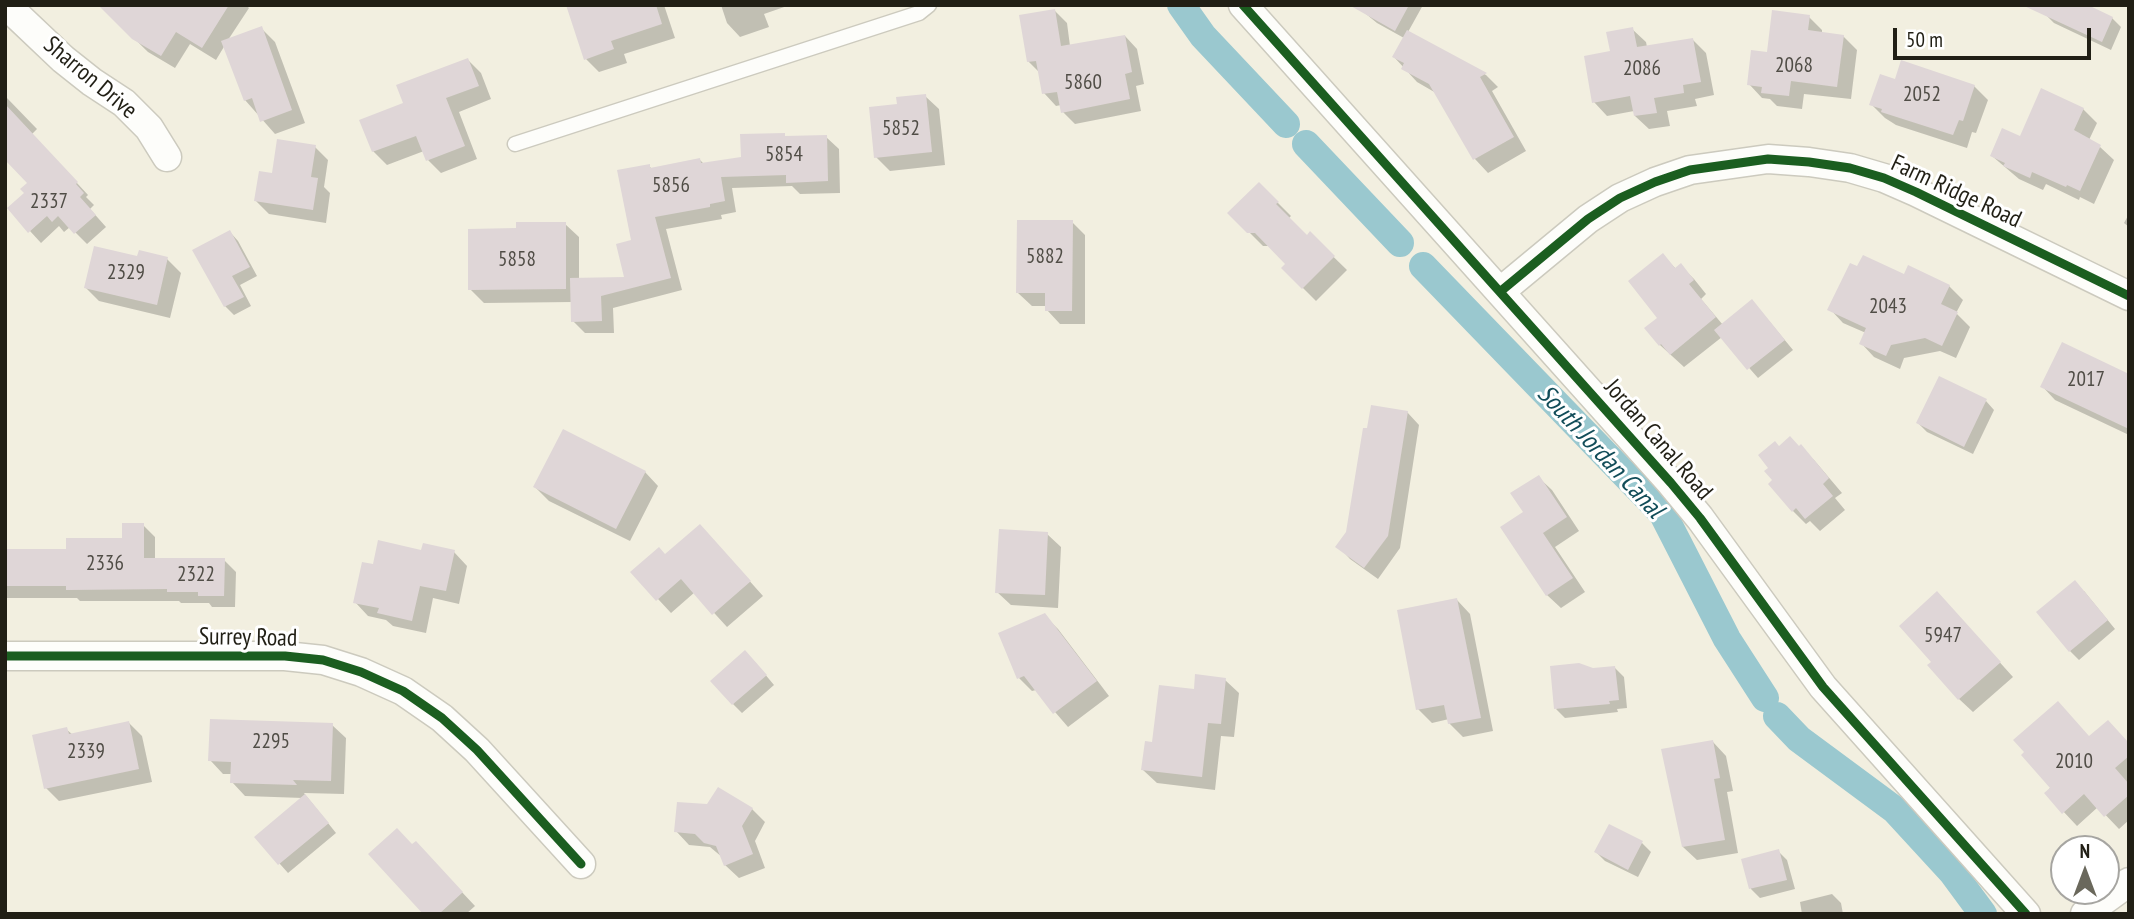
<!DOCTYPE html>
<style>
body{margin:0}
#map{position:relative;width:2134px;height:919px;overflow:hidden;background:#f2efe0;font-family:"PT Sans Narrow",sans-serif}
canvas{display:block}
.frame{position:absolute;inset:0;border:7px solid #211f15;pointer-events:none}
.north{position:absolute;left:2050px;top:835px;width:70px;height:70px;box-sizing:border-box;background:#fff;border:2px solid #a6a5a1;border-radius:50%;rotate:0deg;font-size:19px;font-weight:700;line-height:28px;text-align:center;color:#211f15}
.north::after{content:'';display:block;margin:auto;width:24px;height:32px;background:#6a685c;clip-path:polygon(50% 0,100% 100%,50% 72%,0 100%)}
.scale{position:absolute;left:1893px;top:28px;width:198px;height:32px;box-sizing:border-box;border:4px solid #211f15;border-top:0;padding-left:9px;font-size:21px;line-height:24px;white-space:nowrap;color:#211f15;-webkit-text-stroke:5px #fff;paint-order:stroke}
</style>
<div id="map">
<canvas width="2134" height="919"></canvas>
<div class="frame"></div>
<div class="north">N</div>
<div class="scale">50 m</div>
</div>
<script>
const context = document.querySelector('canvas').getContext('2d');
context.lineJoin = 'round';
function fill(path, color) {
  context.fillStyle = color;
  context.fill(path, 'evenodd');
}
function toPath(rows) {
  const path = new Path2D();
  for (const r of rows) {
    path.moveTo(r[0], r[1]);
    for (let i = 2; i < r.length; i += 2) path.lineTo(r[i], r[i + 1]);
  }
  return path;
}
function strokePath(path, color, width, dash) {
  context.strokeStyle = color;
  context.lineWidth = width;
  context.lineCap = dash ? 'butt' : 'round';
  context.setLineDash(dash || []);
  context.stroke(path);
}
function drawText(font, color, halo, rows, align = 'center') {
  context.font = font + ' "PT Sans Narrow",sans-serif';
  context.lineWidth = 6;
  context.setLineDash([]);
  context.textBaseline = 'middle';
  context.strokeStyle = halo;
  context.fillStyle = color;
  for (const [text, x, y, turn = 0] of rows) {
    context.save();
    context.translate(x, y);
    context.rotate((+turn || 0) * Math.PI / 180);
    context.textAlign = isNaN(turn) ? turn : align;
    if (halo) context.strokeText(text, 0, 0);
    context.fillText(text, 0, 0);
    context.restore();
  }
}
const shadow = toPath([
 [100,5,246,5,249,8,228,40,261,28,275,42,305,123,275,134,245,100,225,45,216,60,190,44,175,68,148,52],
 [573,5,664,5,675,38,624,54,627,63,599,72,586,59],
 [721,5,790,5,764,14,769,27,740,37,727,23],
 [1355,5,1423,5,1408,32,1486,75,1498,87,1492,91,1526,151,1488,173,1475,159,1436,93,1417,82,1394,57,1404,38,1377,23],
 [1055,11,1067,23,1070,46,1125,36,1137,49,1144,84,1136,86,1141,111,1075,124,1063,112,1061,105,1056,106,1044,93,1040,73,1028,61],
 [2045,14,2112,18,2121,27,2111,50,2054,23],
 [1809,17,1822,30,1822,34,1843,36,1857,50,1851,99,1804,94,1802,109,1777,106,1770,99,1762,98,1749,84,1769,54],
 [1632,29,1646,42,1647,47,1692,39,1706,53,1714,95,1695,99,1697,106,1667,111,1670,126,1649,129,1635,116,1634,111,1607,116,1594,102,1612,53],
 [468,60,481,73,491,99,459,112,477,159,441,173,428,160,424,151,387,165,373,151,405,104],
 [1896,81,1974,86,1988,100,1976,133,1972,132,1967,148,1896,125,1885,118,1871,104],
 [925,96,939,109,945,165,890,171,876,157],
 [6,97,37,129,32,134,88,195,86,197,94,205,90,209,106,227,87,244,70,227,64,232,59,226,41,243,30,231,26,193,29,183,5,158],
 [2083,109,2097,123,2089,140,2100,147,2114,160,2094,204,2080,197,2079,200,2046,184,2043,190,2019,179,1992,156,2020,138],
 [826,137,839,149,840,193,800,194,792,186,732,188,736,212,721,215,722,219,666,229,682,290,613,308,614,333,585,333,573,321,573,302,484,303,470,289,518,230,565,224,579,237,579,280,627,278,649,166,653,170,700,160,704,164,742,158],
 [315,147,328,160,324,187,330,193,326,223,269,214,256,201,274,175],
 [1259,184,1291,216,1288,219,1307,237,1310,234,1347,270,1316,301,1283,268,1287,264,1270,246,1263,246,1230,213],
 [2129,214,2129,227,2124,223],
 [1072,222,1085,235,1085,324,1060,324,1047,310,1047,306,1032,306,1018,293],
 [230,232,238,241,257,276,240,285,251,306,234,315,225,306],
 [1663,255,1676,269,1681,266,1694,279,1706,294,1701,299,1723,325,1760,310,1793,350,1758,378,1722,337,1684,367,1660,345,1647,328,1660,318],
 [167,259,181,273,170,318,99,301,86,288],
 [1905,276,1949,286,1963,300,1956,313,1970,327,1956,358,1940,351,1904,358,1900,369,1874,357,1861,343,1866,333,1843,323,1830,309],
 [2129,376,2129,435,2055,400,2042,386],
 [1986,401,1994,410,1973,454,1927,432,1918,423],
 [1407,412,1419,425,1400,548,1378,579,1350,559,1338,546,1347,533,1369,430],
 [1779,448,1799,448,1814,460,1842,493,1835,498,1845,510,1820,531,1810,521,1806,524,1793,511,1775,481],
 [645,472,658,486,630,541,549,501,535,487],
 [1538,477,1552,490,1579,531,1555,547,1585,592,1561,608,1547,595,1525,512],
 [143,525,155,537,155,560,224,560,236,572,235,607,212,607,209,603,181,603,179,601,80,601,77,598,5,598,5,550,68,550,124,540],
 [1047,534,1061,547,1058,608,1011,605,997,592],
 [713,540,763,596,727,627,695,592,671,613,633,572,665,556],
 [423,552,454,552,467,566,459,604,433,598,426,633,393,626,386,620,368,616,355,602,374,567],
 [2084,591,2115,629,2079,660,2070,651],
 [1457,600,1470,614,1493,731,1463,737,1449,723,1449,719,1432,723,1418,709],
 [1950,607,2013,677,1973,712,1959,699,1933,662],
 [1044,615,1058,629,1109,696,1068,727,1036,690,1032,691,1019,678],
 [754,661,774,685,742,713,733,704],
 [1615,668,1624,677,1627,708,1617,709,1618,712,1565,718,1556,709,1592,670],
 [1225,680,1239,693,1234,737,1221,736,1215,790,1157,783,1143,770,1195,691],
 [129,723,142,736,152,782,59,801,46,788,66,729,73,735],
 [332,725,346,738,344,794,304,793,336,833,288,873,256,837,303,798,245,796,232,782,232,774,223,774,210,760],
 [2090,738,2129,744,2129,781,2127,783,2129,785,2129,820,2119,829,2098,807,2077,826,2046,793],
 [1713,742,1726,756,1733,791,1727,792,1738,853,1697,860,1683,847],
 [752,809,765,822,755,841,765,868,739,878,725,865,722,857,710,847,689,845,676,831],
 [1642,843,1651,852,1638,877,1605,861,1596,852],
 [413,846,429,857,475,906,466,914,426,914],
 [1778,851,1787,860,1795,889,1760,898,1751,889,1744,860],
 [1832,894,1841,903,1843,914,1802,914,1800,902]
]);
const canal = toPath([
 [1181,5,1203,36,1286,124],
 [1306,144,1400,243],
 [1423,266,1663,514,1727,639,1765,698],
 [1777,716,1799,739,1895,810,1952,872,1983,914]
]);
const building = toPath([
 [98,5,229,5,202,48,176,32,161,56,132,39],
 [566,5,656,5,662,24,611,41,614,49,584,60],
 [1349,5,1409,5,1395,31],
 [2022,5,2088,5,2113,17,2102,42],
 [1055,9,1061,46,1125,35,1132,72,1125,74,1130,99,1061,113,1057,92,1042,94,1036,61,1027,62,1019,15],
 [1772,10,1810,15,1808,30,1844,35,1837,87,1791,81,1789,96,1761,93,1762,87,1747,85,1751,50,1767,52],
 [262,26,292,110,260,122,252,98,244,101,221,41],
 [1633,27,1637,47,1693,38,1701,82,1683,85,1684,93,1654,98,1657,113,1634,116,1630,96,1592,103,1584,56,1610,51,1606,32],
 [1407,30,1487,73,1480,77,1514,137,1473,160,1429,84,1401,69,1404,63,1392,57],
 [468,58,479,86,446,98,465,146,426,161,416,136,372,152,359,120,403,103,396,85],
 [1901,60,1975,85,1963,121,1959,120,1953,135,1881,112,1882,109,1869,105,1880,74,1895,79],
 [2041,88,2084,108,2074,130,2101,145,2080,191,2067,185,2066,187,2032,172,2030,178,2003,166,2005,163,1990,156,2002,128,2020,136],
 [926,94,932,152,874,158,869,107,897,104,896,97],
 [5,104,78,182,76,184,84,193,80,197,96,215,74,234,58,216,52,222,47,216,28,233,7,208,24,193,20,189,27,183,5,160],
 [785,133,785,136,827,135,828,181,786,183,786,175,721,177,725,201,710,204,710,207,655,217,671,278,601,296,602,321,571,322,570,278,624,277,616,244,631,240,617,170,650,164,650,168,700,158,701,163,741,157,740,134],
 [277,139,316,145,311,177,318,178,313,210,254,201,259,171,272,173],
 [1259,182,1279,202,1276,204,1307,235,1310,231,1335,256,1302,289,1281,268,1285,264,1255,233,1247,233,1227,213],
 [1017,220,1073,220,1072,311,1045,311,1045,293,1016,293],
 [516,222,566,222,566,289,468,290,468,229,516,228],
 [230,230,250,267,232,276,244,297,224,307,192,250],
 [94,246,137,256,139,250,168,257,157,305,84,288],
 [1663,253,1675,268,1681,263,1694,280,1689,284,1716,317,1670,355,1661,344,1659,346,1644,328,1657,318,1628,281],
 [1863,255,1904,274,1908,265,1950,285,1941,304,1958,312,1942,346,1925,338,1891,345,1886,356,1859,344,1866,328,1827,310,1850,263,1857,266],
 [1752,299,1785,340,1747,370,1714,330],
 [2062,342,2129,374,2129,429,2040,387],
 [1939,376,1987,399,1964,447,1916,423],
 [1371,405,1408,411,1388,536,1364,568,1335,547,1346,532,1363,428,1367,428],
 [563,429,646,471,616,529,533,487],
 [1790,436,1799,446,1801,444,1829,478,1823,484,1833,496,1805,519,1796,508,1792,512,1768,484,1772,480,1764,471,1768,468,1758,455,1775,441,1779,446],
 [1539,475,1567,517,1543,533,1573,578,1546,596,1500,527,1523,512,1510,493],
 [122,523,144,523,144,558,225,558,224,596,198,596,198,592,167,592,167,589,66,590,66,586,5,586,5,549,66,549,66,538,122,538],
 [700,524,751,581,712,615,681,579,656,601,630,572,659,547,665,554],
 [999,529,1048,532,1045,595,995,593],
 [378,540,421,550,423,543,455,550,446,591,420,586,412,621,377,613,379,608,353,603,362,562,373,564],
 [2075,580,2108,620,2069,652,2036,612],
 [1937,591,2001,662,1958,700,1927,665,1931,662,1899,626],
 [1457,598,1481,718,1448,724,1444,705,1416,710,1397,610],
 [1045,613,1097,681,1053,714,1024,676,1017,679,998,633],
 [745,650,767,675,732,705,710,681],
 [1579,663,1593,668,1615,666,1619,700,1609,701,1610,704,1554,709,1550,666],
 [1195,674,1226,678,1221,724,1208,723,1202,777,1141,770,1145,741,1152,742,1159,685,1194,689],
 [2058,701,2089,736,2108,720,2129,743,2129,756,2115,768,2129,784,2129,795,2104,817,2084,794,2062,814,2044,793,2050,788,2021,755,2024,752,2013,740],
 [210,719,333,723,331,781,293,780,297,785,230,783,231,762,208,761],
 [129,721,139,769,44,789,32,735,67,727,69,734],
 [1713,740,1720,778,1714,779,1725,840,1682,847,1661,749],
 [718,787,753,808,742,826,753,854,724,866,716,846,704,843,695,834,674,832,677,802,707,804],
 [305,794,329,823,278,865,254,837],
 [1609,824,1643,841,1628,870,1594,852],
 [397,828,412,844,416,841,463,892,439,914,423,914,368,854],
 [1779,849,1787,880,1749,889,1741,859]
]);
const service = toPath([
 [515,144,919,13,929,5]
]);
const minor = toPath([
 [6,5,63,59,92,82,124,103,149,128,167,157],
 [1243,5,1671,483,1700,518,1823,687,2026,914],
 [1501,291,1588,219,1620,198,1655,182,1690,170,1768,159,1809,162,1850,168,1884,178,1916,192,2129,296],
 [5,656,285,656,323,660,361,672,403,691,442,718,477,750,581,864],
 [2085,914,2129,882]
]);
const cycleway = toPath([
 [1243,5,1671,483,1700,518,1823,687,2026,914],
 [1501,291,1588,219,1620,198,1655,182,1690,170,1768,159,1809,162,1850,168,1884,178,1916,192,2129,296],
 [5,656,285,656,323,660,361,672,403,691,442,718,477,750,581,864]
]);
const numberNames = [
 ["2068",1794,66],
 ["2086",1642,69],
 ["5860",1083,83],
 ["2052",1922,95],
 ["5852",901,129],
 ["5854",784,155],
 ["5856",671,186],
 ["2337",49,202],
 ["5882",1045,257],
 ["5858",517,260],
 ["2329",126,273],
 ["2043",1888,307],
 ["2017",2086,380],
 ["2336",105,564],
 ["2322",196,575],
 ["5947",1943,636],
 ["2295",271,742],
 ["2339",86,752],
 ["2010",2074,762]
];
const streetNames = [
 ["Sharron Drive",90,78,40],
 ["Farm Ridge Road",1956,192,25],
 ["Jordan Canal Road",1658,440,49],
 ["Surrey Road",248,638,1]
];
const waterNames = [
 ["South Jordan Canal",1600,452,47]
];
fill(shadow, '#0003');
strokePath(canal, '#9ac8cf', 28);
fill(building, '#dfd6d7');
strokePath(service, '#cccabe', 17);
strokePath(minor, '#cccabe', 31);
strokePath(service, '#fdfdfa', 14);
strokePath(minor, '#fdfdfa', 28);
strokePath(cycleway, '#1b5e20', 9);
drawText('21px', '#504d46', null, numberNames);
drawText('24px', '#211f15', '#fff', streetNames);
drawText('italic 26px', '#124d59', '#fff', waterNames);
</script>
